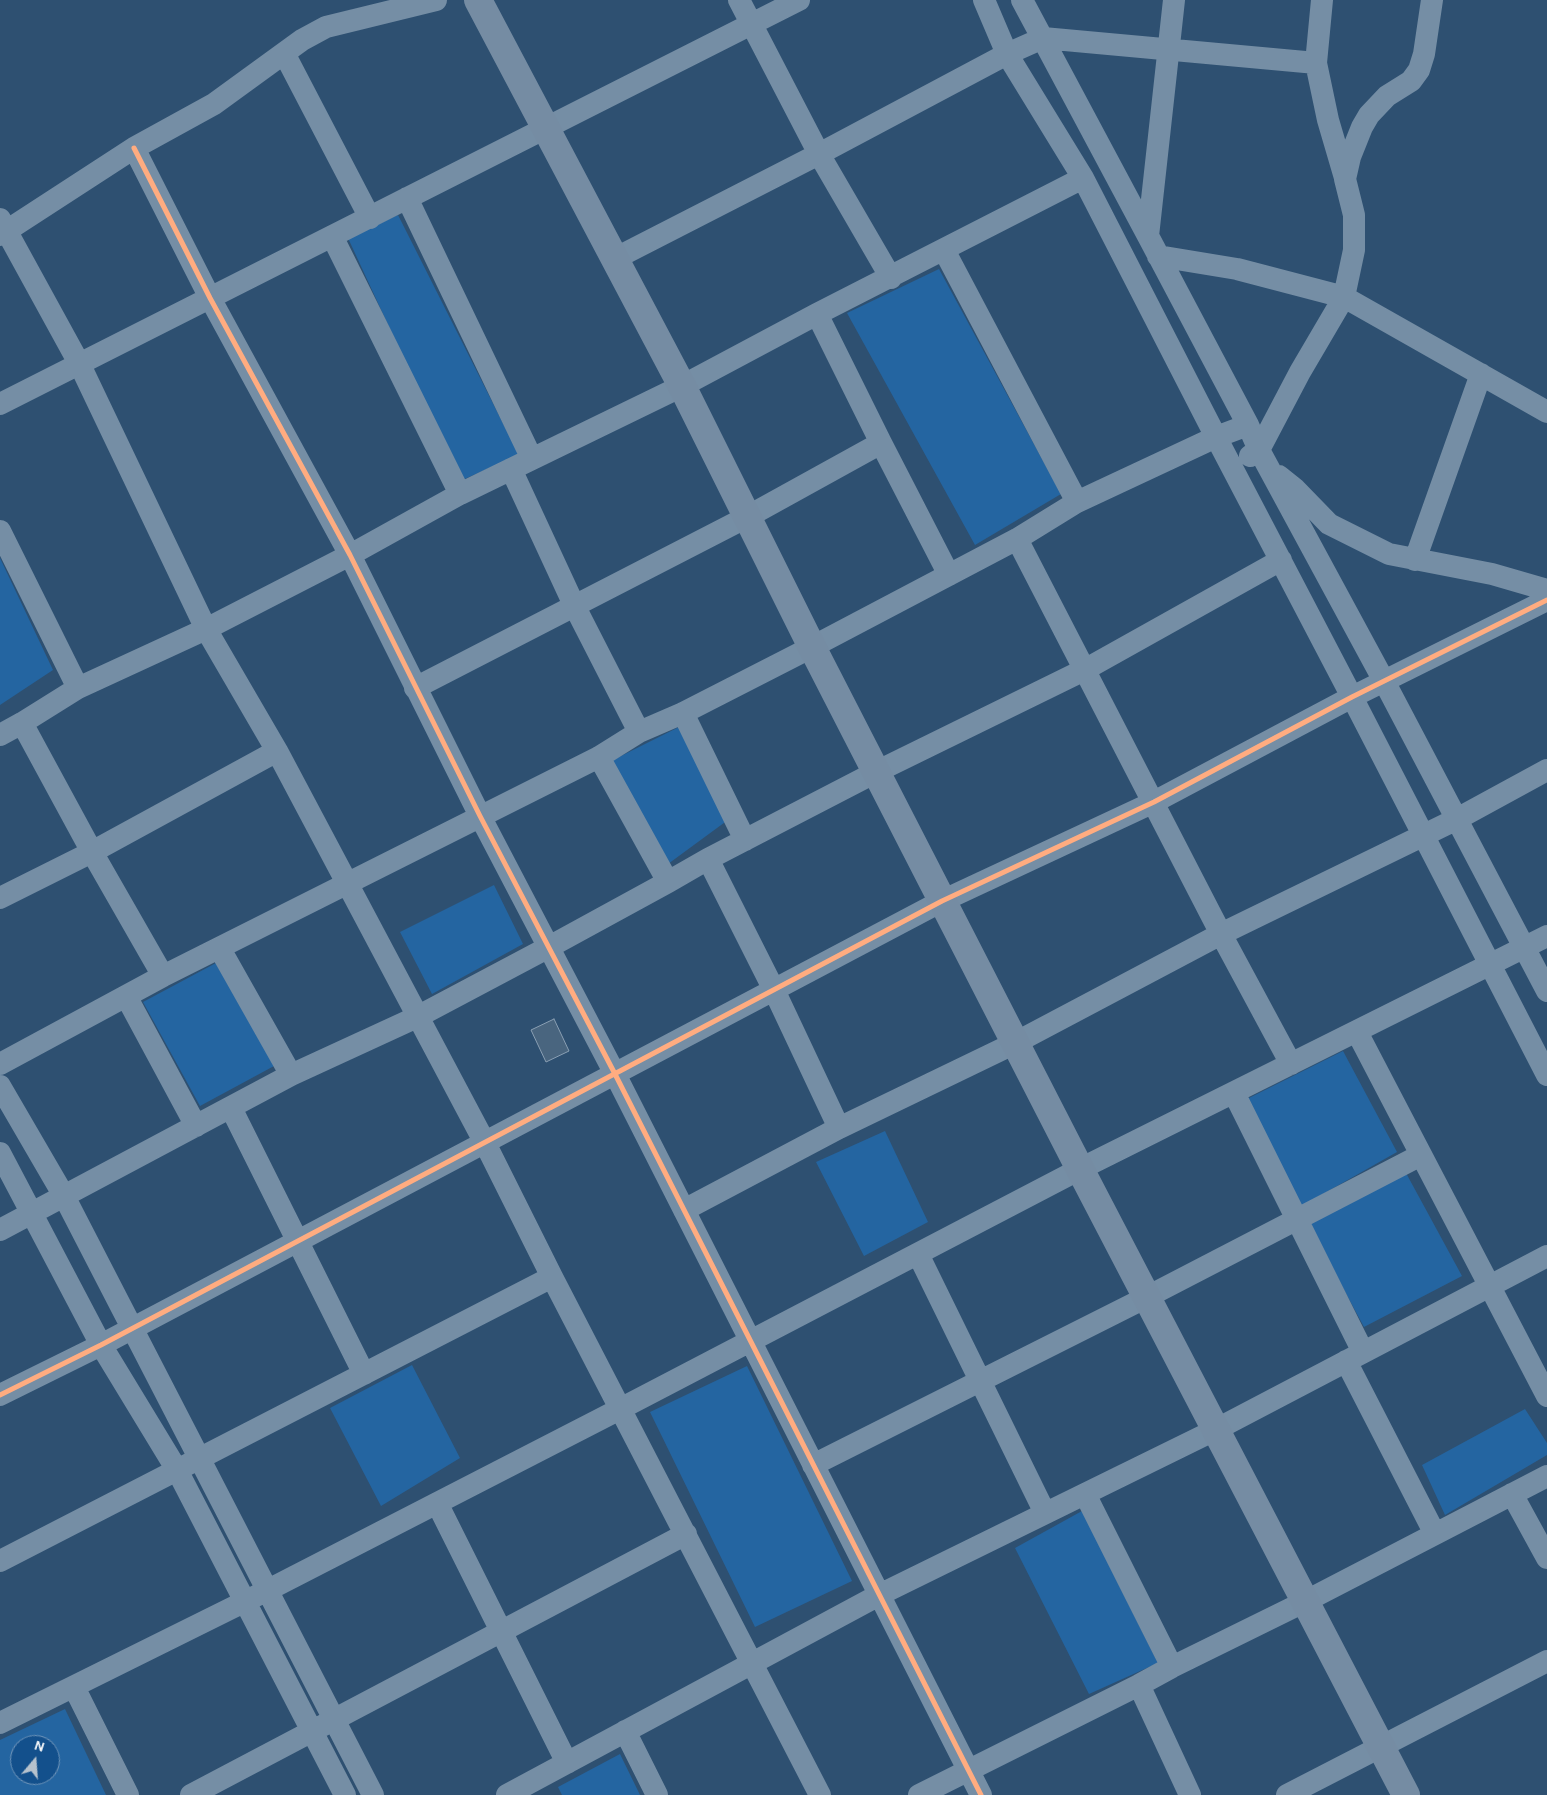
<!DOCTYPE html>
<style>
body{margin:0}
#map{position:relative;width:1547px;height:1795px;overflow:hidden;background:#2e5071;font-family:Karla,sans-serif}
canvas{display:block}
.north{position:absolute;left:10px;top:1735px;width:50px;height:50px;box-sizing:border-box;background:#13508c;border:1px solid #7196ba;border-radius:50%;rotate:18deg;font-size:14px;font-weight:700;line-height:20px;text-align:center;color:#fff}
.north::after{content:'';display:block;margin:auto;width:18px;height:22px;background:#b6c2cd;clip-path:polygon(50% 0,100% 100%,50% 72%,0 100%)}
</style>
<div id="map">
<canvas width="1547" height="1795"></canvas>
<div class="north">N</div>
</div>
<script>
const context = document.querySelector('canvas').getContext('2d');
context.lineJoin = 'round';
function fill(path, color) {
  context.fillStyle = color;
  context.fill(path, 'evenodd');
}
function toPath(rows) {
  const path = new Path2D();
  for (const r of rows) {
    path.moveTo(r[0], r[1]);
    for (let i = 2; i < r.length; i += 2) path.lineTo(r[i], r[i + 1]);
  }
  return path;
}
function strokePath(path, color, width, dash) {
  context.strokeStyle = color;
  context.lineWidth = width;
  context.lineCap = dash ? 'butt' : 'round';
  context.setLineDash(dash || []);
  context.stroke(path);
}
const green = toPath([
 [398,215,519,455,460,481,348,238],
 [939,269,1061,494,975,545,847,313],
 [0,558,53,670,0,705],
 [683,725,732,817,668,864,605,764],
 [494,885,523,944,432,994,400,932],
 [216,963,274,1066,200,1106,143,1002],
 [1343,1051,1397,1152,1300,1207,1245,1100],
 [885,1131,928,1222,864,1256,816,1162],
 [1406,1173,1462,1276,1364,1327,1308,1223],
 [412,1365,460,1458,381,1506,330,1408],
 [747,1366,852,1581,755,1627,650,1412],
 [1525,1409,1547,1443,1547,1455,1445,1515,1422,1465],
 [1082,1511,1158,1663,1089,1694,1015,1548],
 [65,1709,106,1795,0,1795,0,1740],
 [20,1745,50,1745,50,1775,20,1775],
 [620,1754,640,1795,562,1795,558,1787]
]);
const building = toPath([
 [554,1019,569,1051,546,1062,531,1030,554,1019]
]);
const minor = toPath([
 [739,0,819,154,891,278],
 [984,0,1007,54,1083,178,1216,437,1352,697,1547,1075],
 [1022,0,1148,236,1248,425,1259,450,1384,681,1547,991],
 [1322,0,1316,63,1328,120,1345,178],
 [284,53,370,218],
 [134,148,210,298,350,555,480,816,615,1074,981,1795],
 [407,198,532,459],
 [0,219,80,365,206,629,277,751,485,1143,552,1277,820,1795],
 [0,235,134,148,214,104,302,40,326,27,436,0],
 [332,236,460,494],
 [1148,236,1174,0],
 [944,250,1077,502],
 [1158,256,1237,269,1344,297,1547,412],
 [616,258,819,154,1007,54,1043,38,1316,63],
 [817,314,881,443,949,575],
 [0,404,799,0],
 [1250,456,1259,450,1300,372,1344,297,1354,250,1354,215,1345,179,1350,157,1362,127,1369,115,1387,96,1411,81,1419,70,1424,54,1432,0],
 [511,469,574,605,639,732],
 [1279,476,1294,488,1329,524,1389,554,1492,574,1547,590],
 [0,531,78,688],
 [1017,539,1221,934,1291,1064],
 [1415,560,1481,374],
 [415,688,747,517,881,443],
 [683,713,745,840],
 [22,723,92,852,163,976],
 [0,735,22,723,78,688,206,629,350,555,460,494,682,386,817,314,1083,178],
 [599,757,668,882],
 [708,859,774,990,839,1128],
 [0,898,92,852,277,751],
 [220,949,291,1075],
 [126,996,196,1126],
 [1357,1032,1547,1396],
 [0,1064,163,976,599,757,639,732,683,713,812,647,1017,539,1077,502,1216,437,1248,425],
 [0,1086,64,1196,373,1795],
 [1234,1093,1363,1352],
 [231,1108,364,1374],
 [0,1153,101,1345,177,1470,345,1795],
 [684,1210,839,1128,1015,1043,1221,934,1457,819,1547,770],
 [0,1230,291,1075,417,1017,549,947,668,882,708,859,876,772,1086,669,1281,560],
 [918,1254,1045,1513],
 [1346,1361,1435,1534],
 [0,1395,101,1345,942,901,1154,802,1352,697,1547,600],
 [813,1465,1147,1297,1421,1155],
 [1085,1494,1172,1667],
 [1512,1494,1547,1558],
 [437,1503,567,1763],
 [0,1561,552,1277],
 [1139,1685,1190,1795],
 [74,1687,128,1795],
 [0,1723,268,1590,620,1409,1080,1169,1547,936],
 [625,1731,657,1795],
 [191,1795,686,1534],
 [507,1795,879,1595,1217,1429,1547,1256],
 [919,1795,1139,1685,1172,1667,1306,1601,1547,1476],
 [1287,1795,1547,1661]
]);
const major = toPath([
 [478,0,682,386,812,647,1080,1169,1406,1795]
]);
const cycleway = toPath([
 [134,148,210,298,350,555,480,816,615,1074,981,1795],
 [0,1395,101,1345,942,901,1154,802,1352,697,1547,600]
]);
fill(green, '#2465a1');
fill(building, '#49657f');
strokePath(building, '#8a9fb3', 1);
strokePath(minor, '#758ea5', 22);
strokePath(major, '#758ca3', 28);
strokePath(cycleway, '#ffac80', 5);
</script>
